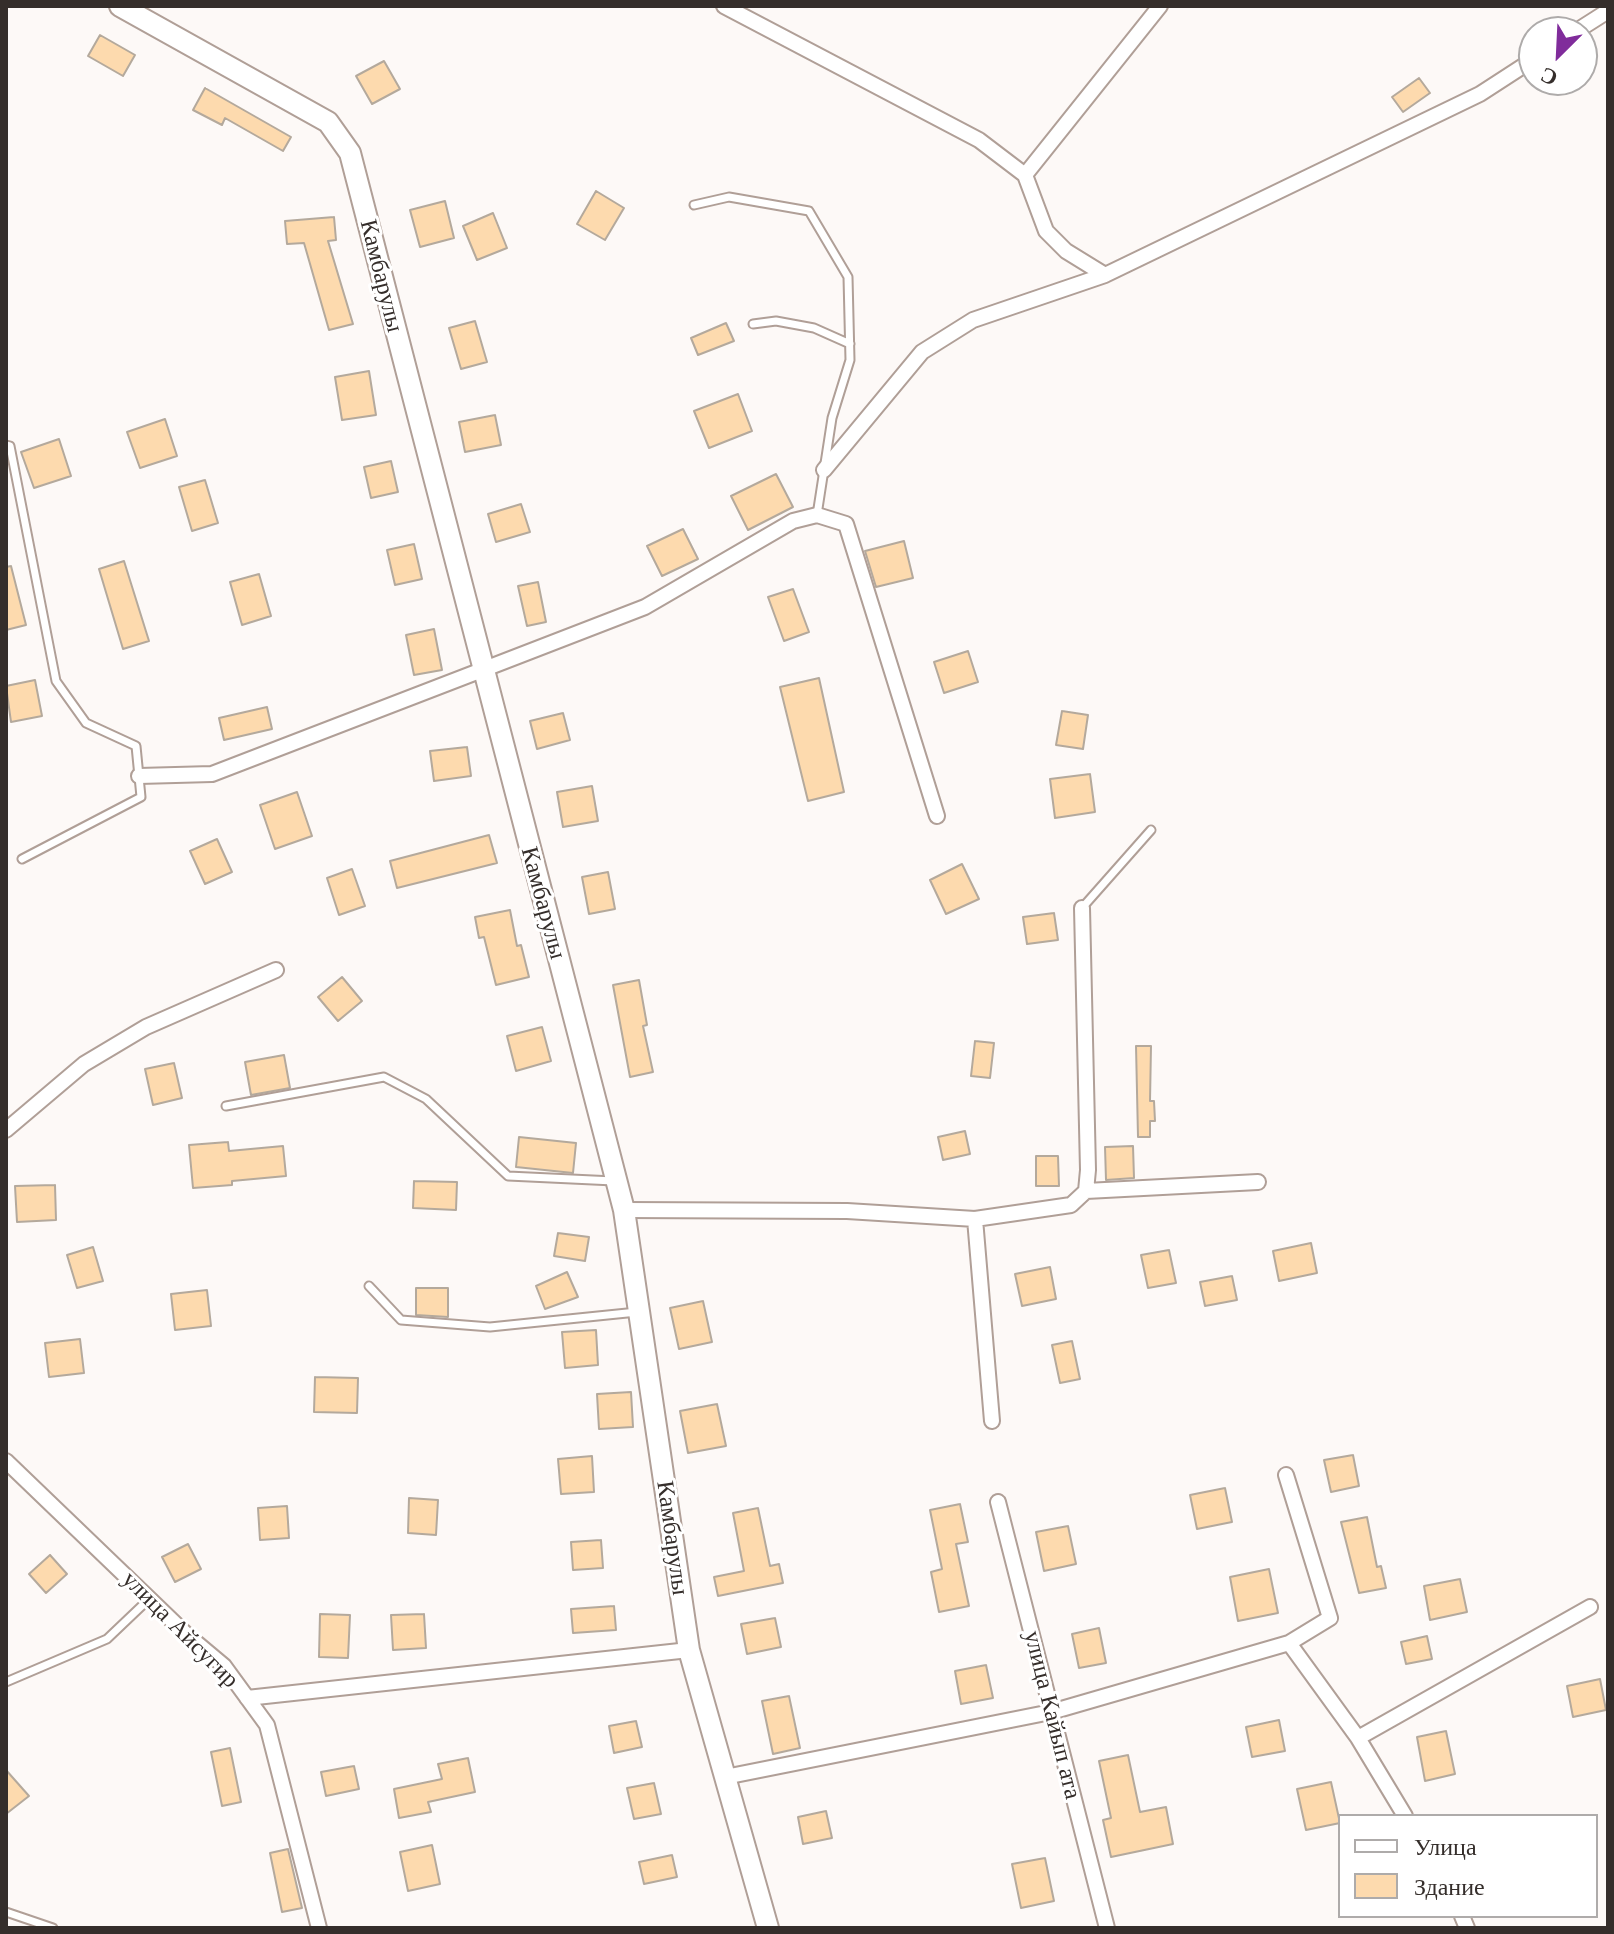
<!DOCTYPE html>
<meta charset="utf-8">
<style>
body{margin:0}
#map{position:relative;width:1614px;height:1934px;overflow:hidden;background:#fdf9f7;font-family:"Libre Baskerville",serif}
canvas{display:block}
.frame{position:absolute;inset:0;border:8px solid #352e2b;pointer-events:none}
.legend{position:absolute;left:1338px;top:1814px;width:260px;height:104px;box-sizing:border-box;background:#fff;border:2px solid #aeabaa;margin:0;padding:10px 14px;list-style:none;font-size:24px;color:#352e2b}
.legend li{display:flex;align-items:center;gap:16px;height:40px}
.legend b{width:40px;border:2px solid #aeabaa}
.north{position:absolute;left:1518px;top:16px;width:80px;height:80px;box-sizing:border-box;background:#fff;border:2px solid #aeabaa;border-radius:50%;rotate:204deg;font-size:22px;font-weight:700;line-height:32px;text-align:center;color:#352e2b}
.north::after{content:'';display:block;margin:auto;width:28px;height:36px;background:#802c9b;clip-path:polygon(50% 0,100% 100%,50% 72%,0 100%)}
</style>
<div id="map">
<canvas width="1614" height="1934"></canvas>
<div class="frame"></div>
<ul class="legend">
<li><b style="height:10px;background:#fff"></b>Улица</li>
<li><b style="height:22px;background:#fddaae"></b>Здание</li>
</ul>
<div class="north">С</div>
</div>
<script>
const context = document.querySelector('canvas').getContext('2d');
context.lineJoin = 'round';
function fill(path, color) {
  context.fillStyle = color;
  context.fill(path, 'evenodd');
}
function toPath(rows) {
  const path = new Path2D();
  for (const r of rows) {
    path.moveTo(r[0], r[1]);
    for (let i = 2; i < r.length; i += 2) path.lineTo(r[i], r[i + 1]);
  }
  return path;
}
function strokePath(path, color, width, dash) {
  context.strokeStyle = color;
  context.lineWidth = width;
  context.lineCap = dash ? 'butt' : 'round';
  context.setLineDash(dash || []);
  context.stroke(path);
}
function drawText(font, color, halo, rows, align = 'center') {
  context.font = font + ' "Libre Baskerville",serif';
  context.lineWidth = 6;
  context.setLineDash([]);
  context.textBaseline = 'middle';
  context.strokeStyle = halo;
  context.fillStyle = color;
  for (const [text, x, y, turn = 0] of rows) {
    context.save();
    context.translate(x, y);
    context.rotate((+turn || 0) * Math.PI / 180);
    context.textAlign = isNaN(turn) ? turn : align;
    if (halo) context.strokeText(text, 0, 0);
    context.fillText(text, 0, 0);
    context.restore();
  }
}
const building = toPath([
 [100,35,135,55,123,76,88,56,100,35],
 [384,61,400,89,372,104,356,76,384,61],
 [1419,78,1430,93,1403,112,1392,97,1419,78],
 [205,88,291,137,283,151,225,118,222,125,193,110,205,88],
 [596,191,624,208,605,240,577,224,596,191],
 [445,201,454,238,420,247,410,210,445,201],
 [493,213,507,248,477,260,463,226,493,213],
 [334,217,336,240,328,241,353,324,329,330,304,243,287,244,285,221,334,217],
 [475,321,487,362,461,369,449,328,475,321],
 [726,323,734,341,698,355,691,338,726,323],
 [369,371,376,415,342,420,335,377,369,371],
 [738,394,752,431,709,448,694,411,738,394],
 [495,415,501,445,465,452,459,422,495,415],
 [165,419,177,456,140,468,127,432,165,419],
 [59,439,71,476,34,488,21,452,59,439],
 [391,461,398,492,371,498,364,467,391,461],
 [776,474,793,507,748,530,731,496,776,474],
 [205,480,218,523,192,531,179,487,205,480],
 [521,504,530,532,496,542,488,514,521,504],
 [683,529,698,559,662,576,647,546,683,529],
 [904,541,913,578,876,587,865,551,904,541],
 [414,544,422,579,395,585,387,550,414,544],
 [124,561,149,641,123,649,99,569,124,561],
 [11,566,26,625,6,630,6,567,11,566],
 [259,574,271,616,242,625,230,582,259,574],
 [538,582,546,622,527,626,518,586,538,582],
 [793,589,809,632,784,641,768,597,793,589],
 [434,629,442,670,414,675,406,635,434,629],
 [968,651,978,682,944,693,934,662,968,651],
 [819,678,844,792,808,801,780,687,819,678],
 [35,680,42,716,11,722,6,686,35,680],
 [267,707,272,729,224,740,219,718,267,707],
 [1062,711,1088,715,1083,749,1056,745,1062,711],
 [563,713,570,740,537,749,530,721,563,713],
 [467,747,471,776,434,781,430,751,467,747],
 [1090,774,1095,812,1055,818,1050,779,1090,774],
 [592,786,598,821,563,827,557,792,592,786],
 [297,792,312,836,275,849,260,805,297,792],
 [489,835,497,863,397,888,390,861,489,835],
 [217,839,232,872,205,884,190,851,217,839],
 [962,864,979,899,946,914,930,880,962,864],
 [352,869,365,906,339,915,327,878,352,869],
 [608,872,615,909,589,914,582,877,608,872],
 [510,910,517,946,521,945,529,977,496,985,484,937,479,938,475,917,510,910],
 [1054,913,1058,940,1027,944,1023,917,1054,913],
 [342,977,362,1001,338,1021,318,997,342,977],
 [639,980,647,1025,643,1026,653,1072,630,1077,613,985,639,980],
 [542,1027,551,1061,516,1071,507,1036,542,1027],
 [975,1041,994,1043,990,1078,971,1076,975,1041],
 [1136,1046,1151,1046,1150,1101,1154,1101,1155,1121,1150,1121,1150,1137,1138,1137,1136,1046],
 [284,1055,290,1088,251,1095,245,1062,284,1055],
 [174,1063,182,1098,153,1105,145,1069,174,1063],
 [965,1131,970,1154,943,1160,938,1137,965,1131],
 [519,1137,576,1143,573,1173,516,1167,519,1137],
 [228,1142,229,1151,283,1146,286,1176,232,1181,232,1185,193,1188,189,1145,228,1142],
 [1133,1146,1134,1178,1106,1180,1105,1147,1133,1146],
 [1036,1156,1058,1156,1059,1186,1036,1186,1036,1156],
 [414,1181,457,1182,456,1210,413,1208,414,1181],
 [55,1185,56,1220,17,1222,15,1186,55,1185],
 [558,1233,589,1237,585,1261,554,1256,558,1233],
 [1311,1243,1317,1273,1279,1281,1273,1251,1311,1243],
 [93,1247,103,1281,77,1288,67,1255,93,1247],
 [1169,1250,1176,1283,1148,1288,1141,1255,1169,1250],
 [1050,1267,1056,1299,1022,1306,1015,1274,1050,1267],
 [567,1272,578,1297,545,1309,536,1286,567,1272],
 [1232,1276,1237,1300,1205,1306,1200,1282,1232,1276],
 [416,1288,448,1288,448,1317,416,1315,416,1288],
 [207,1290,211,1326,175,1330,171,1294,207,1290],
 [703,1301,712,1342,679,1349,670,1308,703,1301],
 [596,1330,598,1365,565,1368,562,1332,596,1330],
 [80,1339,84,1373,49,1377,45,1343,80,1339],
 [1072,1341,1080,1379,1060,1383,1052,1345,1072,1341],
 [315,1377,358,1378,357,1413,314,1412,315,1377],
 [631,1392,633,1427,599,1429,597,1394,631,1392],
 [717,1404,726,1446,688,1453,680,1411,717,1404],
 [1353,1455,1359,1486,1331,1492,1324,1460,1353,1455],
 [592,1456,594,1492,561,1494,558,1459,592,1456],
 [1225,1488,1232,1522,1197,1529,1190,1495,1225,1488],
 [409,1498,438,1500,436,1535,408,1533,409,1498],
 [960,1504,968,1542,956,1544,969,1606,939,1612,931,1572,942,1569,930,1510,960,1504],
 [287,1506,289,1538,260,1540,258,1508,287,1506],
 [758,1508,770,1566,779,1564,783,1583,718,1596,714,1577,744,1571,733,1513,758,1508],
 [1367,1517,1377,1567,1381,1566,1386,1588,1359,1593,1341,1522,1367,1517],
 [1068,1526,1076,1564,1044,1571,1036,1532,1068,1526],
 [601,1540,603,1568,573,1570,571,1542,601,1540],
 [188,1544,201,1569,175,1582,162,1557,188,1544],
 [50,1555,67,1574,46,1593,29,1574,50,1555],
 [1269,1569,1278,1613,1238,1621,1230,1577,1269,1569],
 [1460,1579,1467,1612,1430,1620,1424,1586,1460,1579],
 [614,1606,616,1630,573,1633,571,1609,614,1606],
 [320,1614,350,1615,348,1658,319,1657,320,1614],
 [424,1614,426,1648,393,1650,391,1615,424,1614],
 [775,1618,781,1647,747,1654,741,1624,775,1618],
 [1099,1628,1106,1663,1079,1668,1072,1634,1099,1628],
 [1427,1636,1432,1659,1406,1664,1401,1642,1427,1636],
 [986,1665,993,1698,961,1704,955,1671,986,1665],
 [1600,1679,1606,1710,1573,1717,1567,1686,1600,1679],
 [789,1696,800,1748,773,1754,762,1701,789,1696],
 [1279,1720,1285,1751,1252,1757,1246,1727,1279,1720],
 [636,1721,642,1747,614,1753,609,1726,636,1721],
 [1446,1731,1455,1774,1425,1781,1417,1737,1446,1731],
 [230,1748,241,1802,222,1806,211,1752,230,1748],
 [1128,1755,1140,1812,1166,1807,1173,1844,1111,1857,1103,1820,1111,1818,1099,1761,1128,1755],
 [468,1758,475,1792,428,1802,431,1812,399,1818,394,1789,442,1779,438,1764,468,1758],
 [354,1766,359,1789,326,1796,321,1772,354,1766],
 [6,1770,29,1796,6,1814,6,1770],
 [1331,1782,1340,1823,1306,1830,1297,1789,1331,1782],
 [654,1783,661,1814,634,1819,627,1788,654,1783],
 [826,1811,832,1838,803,1844,798,1817,826,1811],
 [432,1845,440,1884,408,1891,400,1852,432,1845],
 [288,1849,302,1908,282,1912,270,1853,288,1849],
 [672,1855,677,1877,644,1884,639,1862,672,1855],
 [1045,1858,1054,1901,1021,1908,1012,1864,1045,1858]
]);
const lane = toPath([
 [694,205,729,197,809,211,848,277,850,360,832,418,817,515],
 [753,324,776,321,814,328,850,344],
 [6,445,10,446,56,681,86,723,136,746,141,797,22,859],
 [1082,908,1151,830],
 [226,1106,384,1077,426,1099,508,1176,614,1181],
 [369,1286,401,1320,490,1327,637,1312],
 [6,1682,107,1639,149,1599],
 [6,1912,53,1928]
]);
const street = toPath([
 [724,6,979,140,1025,175,1046,231,1066,251,1105,275],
 [1575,32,1608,11],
 [1025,175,1160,6],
 [824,470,922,352,973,320,1105,275,1480,94,1534,59],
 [139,776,212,774,482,670,645,607,793,521,817,515,846,524,937,816],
 [6,1130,84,1064,146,1027,276,970],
 [1086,1191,1258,1182],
 [624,1210,847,1211,975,1219,1071,1205,1086,1191,1088,1170,1082,908],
 [975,1219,992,1421],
 [6,1461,187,1635,224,1666,267,1725,319,1928],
 [1286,1475,1330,1618,1289,1643,1358,1738,1405,1816],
 [998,1502,1107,1928],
 [247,1698,689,1650],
 [1358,1738,1590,1607],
 [725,1777,1051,1712,1289,1643],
 [1462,1916,1467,1928]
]);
const secondary = toPath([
 [120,6,328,122,350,153,624,1210,689,1650,768,1928]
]);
const streetNames = [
 ["Камбарулы",381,276,76],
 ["Камбарулы",543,903,75],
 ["Камбарулы",672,1538,82],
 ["улица Айсугир",180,1630,45],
 ["улица Кайып ата",1052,1715,76]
];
fill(building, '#fddaae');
strokePath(building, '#b4a99c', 2);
strokePath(lane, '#b09f97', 11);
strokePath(street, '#b09f97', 18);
strokePath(secondary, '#b09f97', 24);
strokePath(lane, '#fff', 7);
strokePath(street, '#fff', 14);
strokePath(secondary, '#fff', 20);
drawText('24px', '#352e2b', '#fff', streetNames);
</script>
